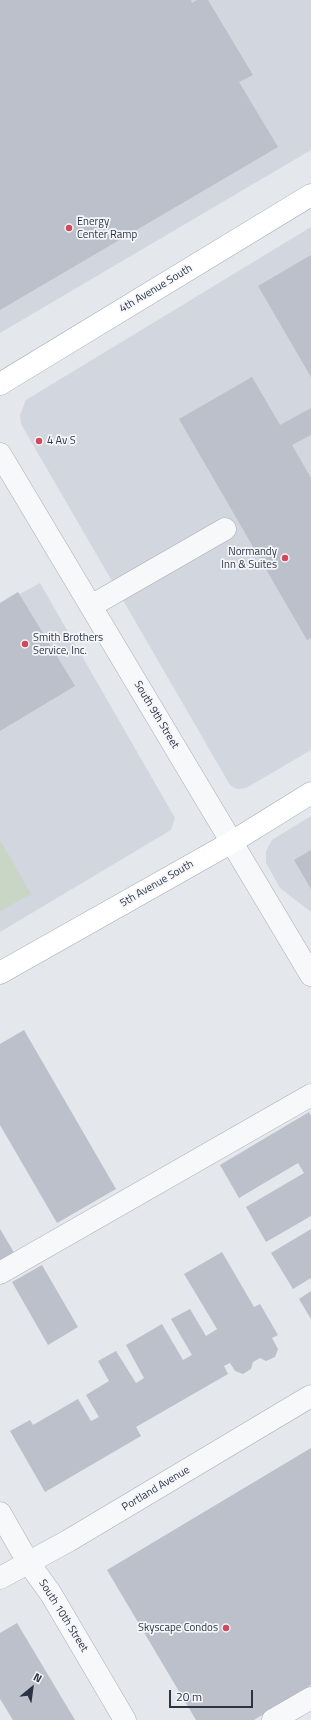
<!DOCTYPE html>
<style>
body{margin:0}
#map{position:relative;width:311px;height:1720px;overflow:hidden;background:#e4e7ec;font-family:"Titillium Web",sans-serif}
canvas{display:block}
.north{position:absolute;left:12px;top:1668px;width:40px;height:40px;-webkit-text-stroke:3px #f4f6f9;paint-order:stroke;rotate:29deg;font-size:11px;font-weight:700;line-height:16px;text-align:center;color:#2b3445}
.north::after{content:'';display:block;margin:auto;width:14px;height:18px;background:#2b3445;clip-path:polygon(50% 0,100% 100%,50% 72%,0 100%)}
.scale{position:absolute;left:169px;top:1690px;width:84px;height:18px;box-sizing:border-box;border:2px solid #2b3445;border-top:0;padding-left:5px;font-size:12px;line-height:14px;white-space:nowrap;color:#2b3445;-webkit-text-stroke:3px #f4f6f9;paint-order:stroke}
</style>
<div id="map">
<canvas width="311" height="1720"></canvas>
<div class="north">N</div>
<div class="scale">20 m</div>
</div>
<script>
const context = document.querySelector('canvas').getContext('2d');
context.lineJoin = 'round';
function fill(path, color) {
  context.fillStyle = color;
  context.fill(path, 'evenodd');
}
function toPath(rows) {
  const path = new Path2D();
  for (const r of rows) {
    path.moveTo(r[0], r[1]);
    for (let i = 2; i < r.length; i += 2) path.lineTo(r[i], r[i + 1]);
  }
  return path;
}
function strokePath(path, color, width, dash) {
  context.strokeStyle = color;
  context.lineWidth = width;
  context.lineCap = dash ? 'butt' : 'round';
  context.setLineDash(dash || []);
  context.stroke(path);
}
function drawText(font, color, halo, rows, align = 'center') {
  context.font = font + ' "Titillium Web",sans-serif';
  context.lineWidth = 3.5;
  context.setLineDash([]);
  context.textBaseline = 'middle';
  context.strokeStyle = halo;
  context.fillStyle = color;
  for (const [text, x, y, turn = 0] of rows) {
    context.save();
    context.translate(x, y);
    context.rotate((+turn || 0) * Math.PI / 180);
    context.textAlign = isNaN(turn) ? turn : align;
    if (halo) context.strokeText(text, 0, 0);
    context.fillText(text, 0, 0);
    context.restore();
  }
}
const built = toPath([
 [0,0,311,0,311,150,0,333],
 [311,227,311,750,246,788,237,789,230,785,21,424,20,415,26,400],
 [40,583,175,818,171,830,0,932,0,605],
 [311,816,311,912,280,888,266,863,266,851,272,840]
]);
const green = toPath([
 [0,840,31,894,0,911]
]);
const building = toPath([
 [0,0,191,0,192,3,197,0,208,0,253,75,239,82,278,147,0,310],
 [311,255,311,377,258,286],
 [252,377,280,425,311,408,311,435,292,445,311,478,311,638,307,640,179,419],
 [18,592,75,686,0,731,0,603],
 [311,850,311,889,294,860],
 [24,1030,116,1189,57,1223,0,1125,0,1044],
 [309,1112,311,1116,311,1216,266,1242,246,1207,304,1173,298,1163,239,1198,220,1165],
 [0,1229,15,1254,0,1262],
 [311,1229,311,1278,293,1289,271,1253],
 [222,1252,254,1307,260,1304,278,1335,272,1338,278,1349,275,1357,266,1361,260,1358,253,1362,251,1369,243,1374,235,1371,230,1363,224,1366,228,1374,136,1427,141,1436,45,1492,10,1431,30,1420,33,1425,78,1399,91,1421,99,1417,86,1395,109,1381,98,1361,116,1351,136,1383,144,1378,126,1345,162,1324,183,1360,192,1355,171,1319,190,1309,206,1336,217,1329,184,1274],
 [42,1265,78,1327,48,1345,12,1282],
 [311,1291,311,1319,299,1299],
 [311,1448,311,1685,254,1720,196,1720,107,1570],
 [17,1623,75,1720,13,1720,0,1699,0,1633]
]);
const minor = toPath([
 [0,454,311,975],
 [91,606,225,529],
 [0,1273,311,1095],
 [0,1513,28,1562,51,1594,125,1720],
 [0,1578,68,1541,311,1396],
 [273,1720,311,1698]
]);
const major = toPath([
 [0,384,311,195],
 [0,973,232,842,311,793]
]);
const markers = [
 [69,228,4,"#d1495b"],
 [39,441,4,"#d1495b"],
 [285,558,4,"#d1495b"],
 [25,644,4,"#d1495b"],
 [226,1628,4,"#d1495b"]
];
const poiNames = [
 ["Energy",77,222],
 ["Center Ramp",77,235],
 ["4 Av S",47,441],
 ["Normandy",277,552,"right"],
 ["Inn & Suites",277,565,"right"],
 ["Smith Brothers",33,638],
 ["Service, Inc.",33,651],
 ["Skyscape Condos",218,1628,"right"]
];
const streetNames = [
 ["4th Avenue South",156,289,-31],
 ["South 9th Street",156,715,59],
 ["5th Avenue South",157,884,-30],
 ["Portland Avenue",156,1489,-31],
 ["South 10th Street",63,1616,58]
];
fill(built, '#d2d6de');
fill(green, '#c9d6c5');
fill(building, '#bbc0ca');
strokePath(minor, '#a9aeb7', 23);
strokePath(major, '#a3abb8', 23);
strokePath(minor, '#f7f8fa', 22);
strokePath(major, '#fff', 22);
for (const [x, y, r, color] of markers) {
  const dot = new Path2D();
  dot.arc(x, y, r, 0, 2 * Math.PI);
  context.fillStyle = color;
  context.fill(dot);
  strokePath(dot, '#f4f6f9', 1.5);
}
drawText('11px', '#2b3445', '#f4f6f9', poiNames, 'left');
drawText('11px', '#2b3445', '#f4f6f9', streetNames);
</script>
